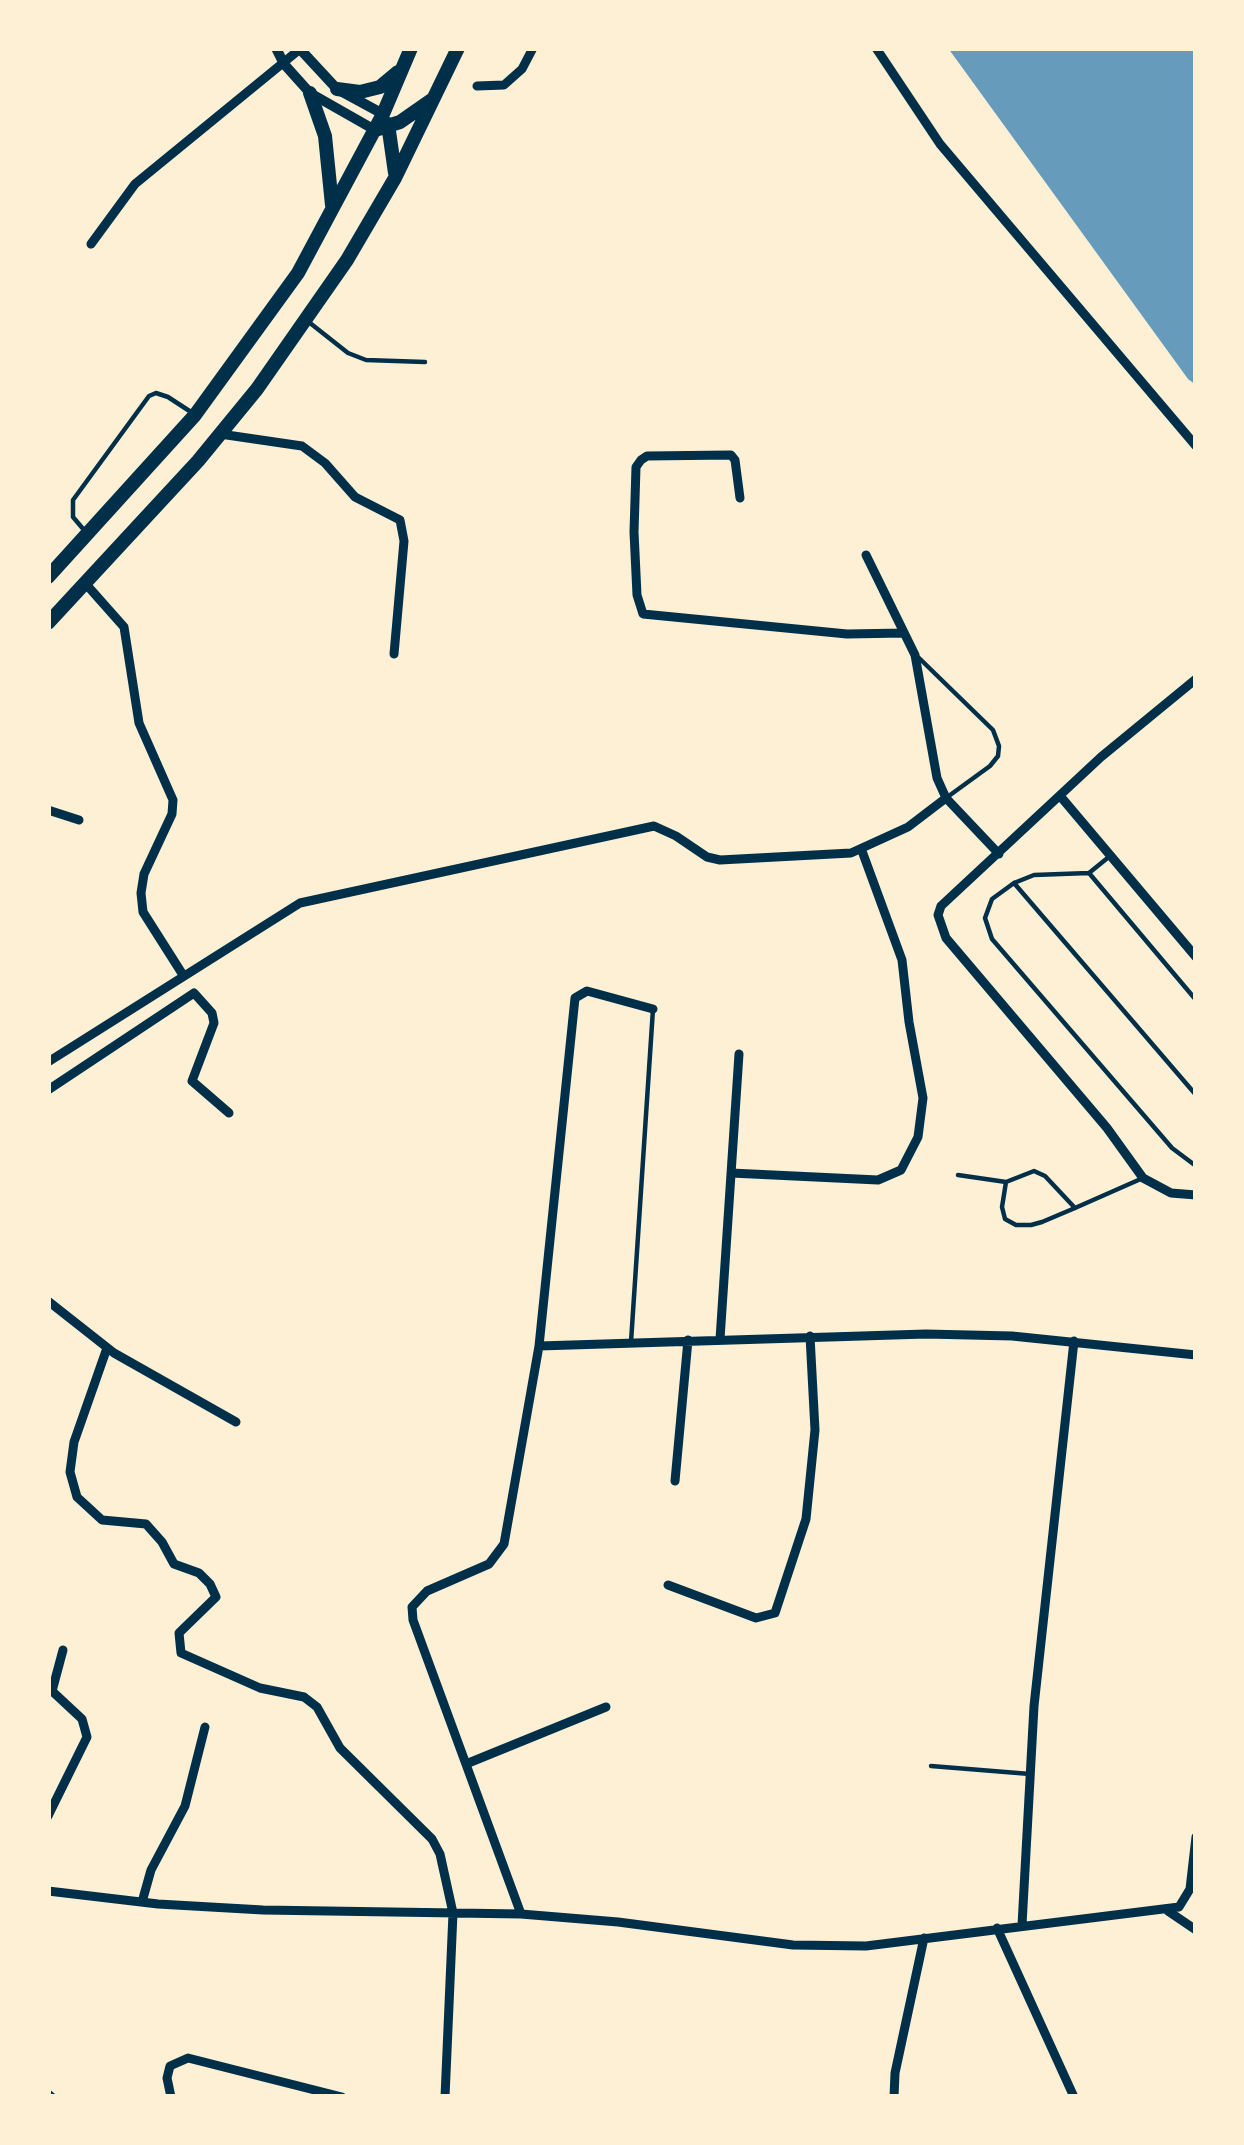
<!DOCTYPE html>
<style>
body{margin:0}
#map{position:relative;width:1244px;height:2145px;overflow:hidden;background:#fdf0d5;font-family:"PT Sans Narrow",sans-serif}
canvas{display:block}
.frame{position:absolute;inset:0;border:51px solid #fdf0d5;pointer-events:none}
</style>
<div id="map">
<canvas width="1244" height="2145"></canvas>
<div class="frame"></div>
</div>
<script>
const context = document.querySelector('canvas').getContext('2d');
context.lineJoin = 'round';
function fill(path, color) {
  context.fillStyle = color;
  context.fill(path, 'evenodd');
}
function toPath(rows) {
  const path = new Path2D();
  for (const r of rows) {
    path.moveTo(r[0], r[1]);
    for (let i = 2; i < r.length; i += 2) path.lineTo(r[i], r[i + 1]);
  }
  return path;
}
function strokePath(path, color, width, dash) {
  context.strokeStyle = color;
  context.lineWidth = width;
  context.lineCap = dash ? 'butt' : 'round';
  context.setLineDash(dash || []);
  context.stroke(path);
}
const water = toPath([
 [948,48,1196,48,1196,385,1188,379]
]);
const service = toPath([
 [310,323,348,353,366,360,425,362],
 [84,530,73,517,73,500,149,396,156,393,168,397,191,412],
 [919,658,993,730,999,746,998,756,990,766,946,798],
 [1110,856,1089,873,1196,1000],
 [1089,873,1034,875,1014,883,992,899,985,918,992,939,1172,1148,1196,1166],
 [1014,883,1196,1095],
 [958,1175,1006,1182],
 [1075,1208,1045,1176,1034,1171,1006,1182,1002,1207,1005,1219,1016,1225,1031,1225,1042,1222,1075,1208,1143,1178],
 [631,1342,653,1009],
 [931,1766,1030,1774],
 [48,2091,55,2097]
]);
const minor = toPath([
 [876,48,940,144,1196,446],
 [477,86,504,85,522,69,533,48],
 [91,244,135,184,300,49],
 [220,434,302,446,325,463,355,497,400,520,404,541,394,654],
 [740,498,735,460,731,455,647,456,641,460,636,467,634,532,637,595,643,614,847,634,904,633],
 [866,555,915,655,937,778,946,798,999,854],
 [85,583,124,627,139,723,173,800,172,814,144,874,141,893,143,912,183,975],
 [1196,679,1101,757,941,906,938,915,946,938,1107,1128,1143,1178,1171,1193,1196,1195],
 [1061,797,1196,957],
 [48,810,79,820],
 [48,1062,300,903,654,826,676,836,707,857,720,860,851,853,908,827,946,798],
 [48,1090,194,993,212,1013,214,1023,192,1081,229,1113],
 [731,1173,878,1180,901,1170,918,1137,923,1098,909,1022,902,960,862,851],
 [48,1301,114,1353,236,1422],
 [720,1339,739,1054],
 [539,1346,926,1334,1012,1336,1196,1355],
 [107,1348,74,1442,70,1472,77,1497,102,1520,146,1524,162,1542,174,1564,199,1573,210,1584,216,1597,179,1633,181,1653,260,1688,304,1697,317,1707,340,1748,432,1839,440,1854,453,1913,445,2097],
 [675,1481,688,1340],
 [668,1585,756,1618,775,1613,806,1519,815,1430,810,1336],
 [466,1764,606,1707],
 [48,1816,87,1737,82,1719,52,1691,63,1650],
 [48,1891,158,1904,263,1910,521,1914,618,1922,793,1945,866,1946,1179,1907,1190,1889,1196,1837],
 [142,1902,151,1870,185,1806,205,1727],
 [1168,1911,1196,1930],
 [521,1914,413,1620,412,1607,427,1591,489,1564,504,1544,539,1346,575,998,587,991,653,1009],
 [1022,1925,1034,1706,1074,1341],
 [997,1928,1074,2097],
 [171,2097,167,2078,170,2066,188,2058,342,2097],
 [894,2097,895,2073,924,1938]
]);
const tertiary = toPath([
 [276,48,284,64,310,93,375,130],
 [299,48,337,89,383,114]
]);
const trunk = toPath([
 [337,89,360,92,380,87,398,72],
 [310,93,325,136,332,205],
 [388,124,395,173],
 [375,130,400,122,433,99],
 [48,577,195,415,298,273,383,114,411,48],
 [48,623,198,461,257,389,347,260,395,178,458,48]
]);
fill(water, '#669bbc');
strokePath(service, '#003049', 4.5);
strokePath(minor, '#003049', 9);
strokePath(tertiary, '#003049', 10);
strokePath(trunk, '#003049', 14);
</script>
